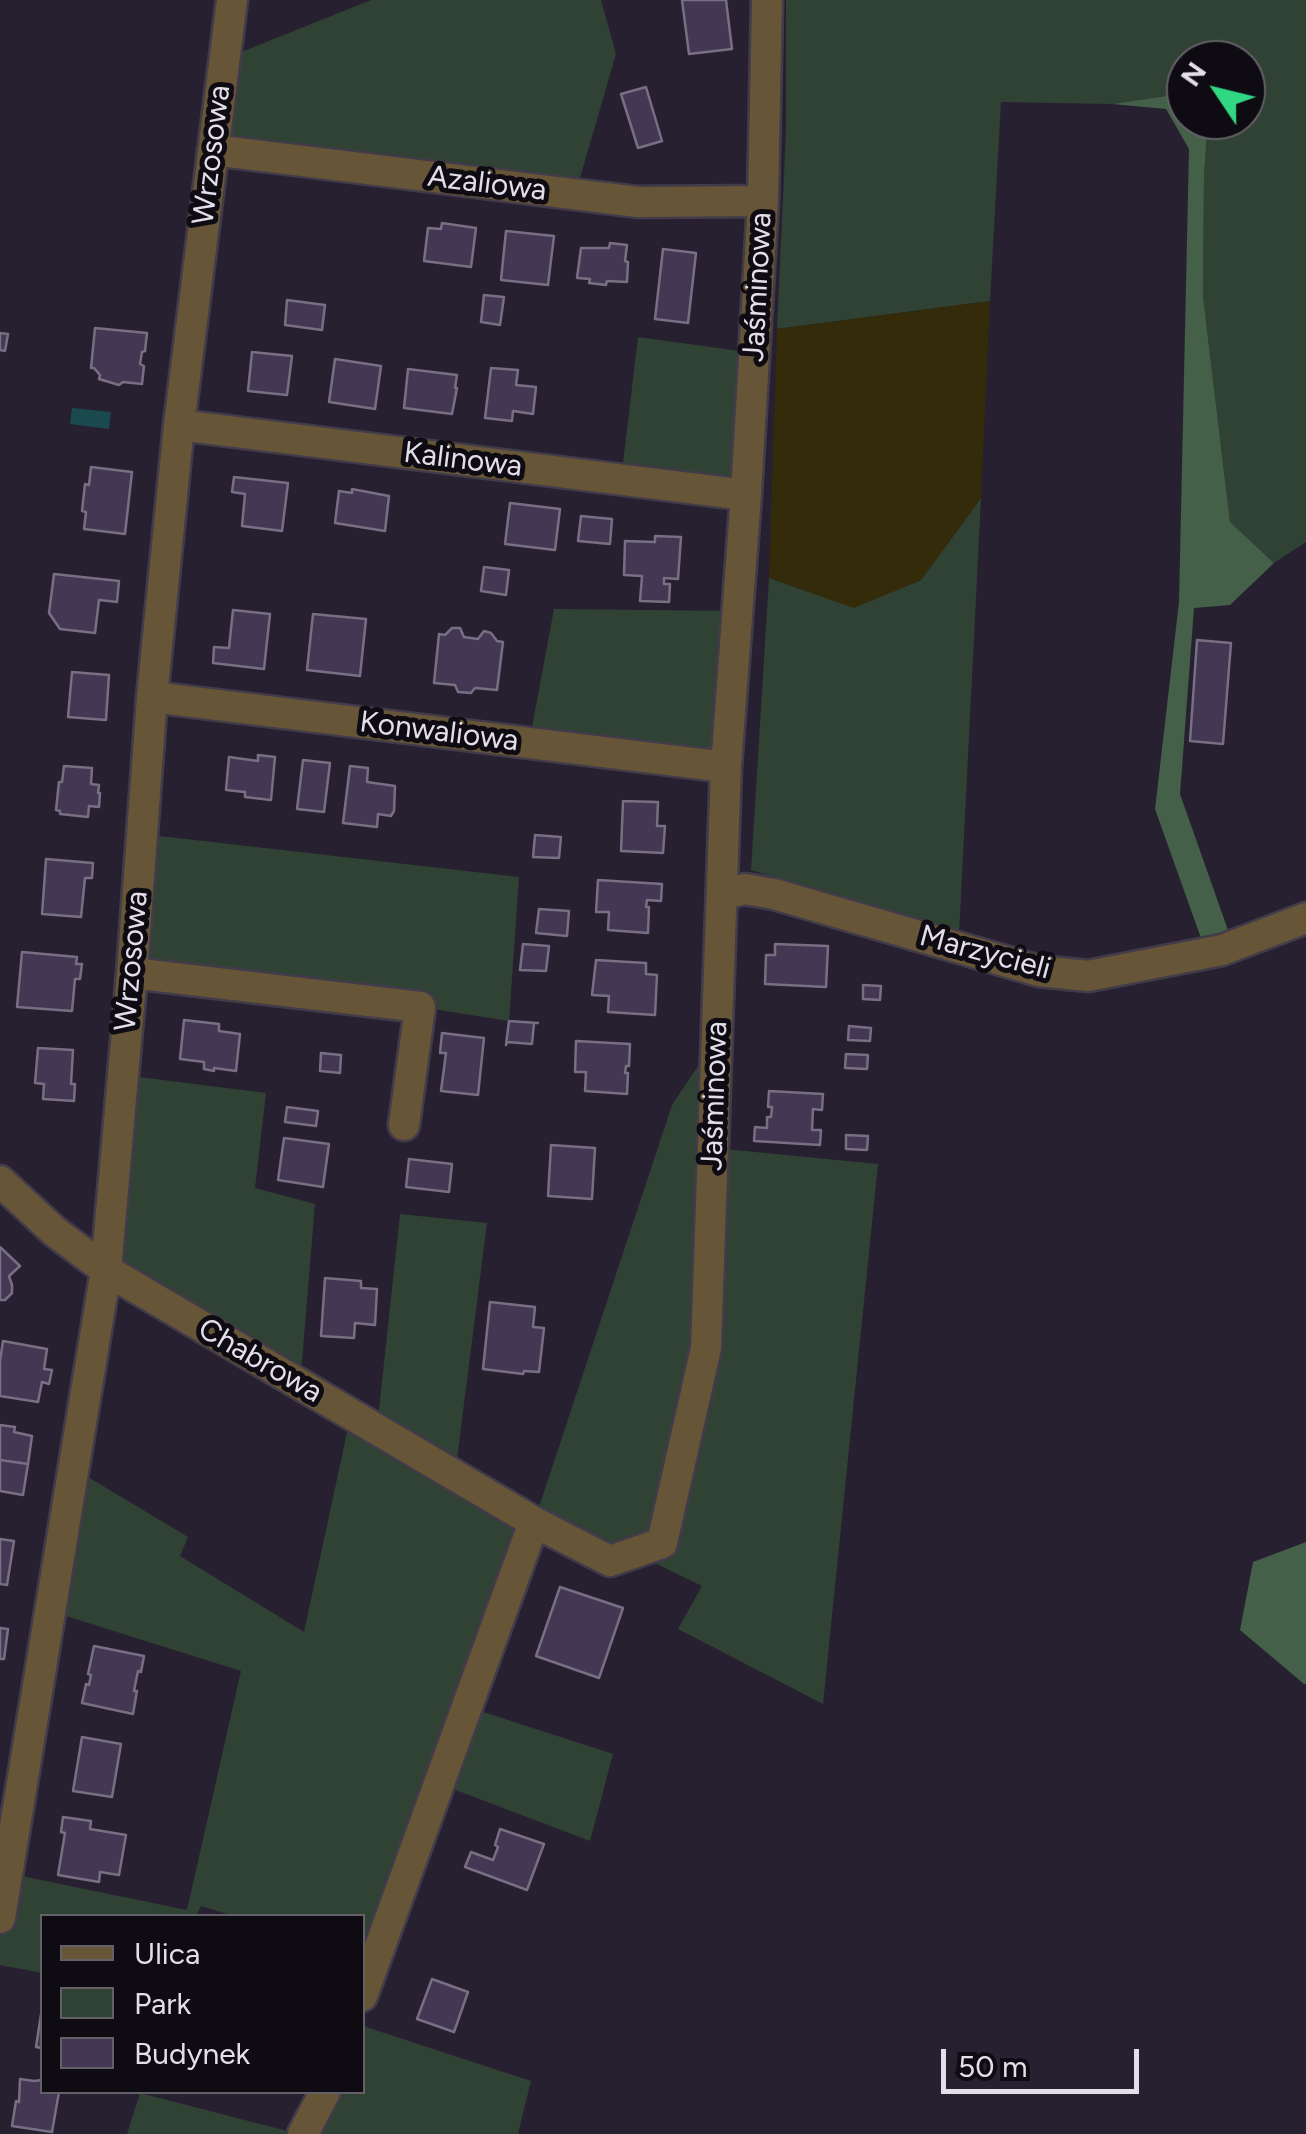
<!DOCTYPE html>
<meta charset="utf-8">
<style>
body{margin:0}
#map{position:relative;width:1306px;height:2134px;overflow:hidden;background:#272030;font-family:Figtree,sans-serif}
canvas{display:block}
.legend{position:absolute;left:40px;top:1914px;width:325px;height:180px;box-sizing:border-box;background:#0e0b12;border:2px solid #636068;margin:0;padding:12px 18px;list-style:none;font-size:30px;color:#e3dfea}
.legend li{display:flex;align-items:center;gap:20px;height:50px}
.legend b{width:50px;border:2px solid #636068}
.north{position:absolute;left:1166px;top:40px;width:100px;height:100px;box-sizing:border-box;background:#0e0b12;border:2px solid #636068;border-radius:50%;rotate:305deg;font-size:28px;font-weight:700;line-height:40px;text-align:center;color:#e3dfea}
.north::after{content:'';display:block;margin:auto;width:35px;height:45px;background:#30d883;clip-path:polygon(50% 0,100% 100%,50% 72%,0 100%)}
.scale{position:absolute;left:941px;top:2049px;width:198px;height:45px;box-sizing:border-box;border:5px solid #e3dfea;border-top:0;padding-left:12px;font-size:30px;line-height:35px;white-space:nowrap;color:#e3dfea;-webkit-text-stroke:8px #0e0b12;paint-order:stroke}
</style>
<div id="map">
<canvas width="1306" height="2134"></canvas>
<ul class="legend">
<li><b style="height:12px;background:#675537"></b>Ulica</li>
<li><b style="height:28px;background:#304233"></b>Park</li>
<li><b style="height:28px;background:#433753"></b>Budynek</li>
</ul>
<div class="north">N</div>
<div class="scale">50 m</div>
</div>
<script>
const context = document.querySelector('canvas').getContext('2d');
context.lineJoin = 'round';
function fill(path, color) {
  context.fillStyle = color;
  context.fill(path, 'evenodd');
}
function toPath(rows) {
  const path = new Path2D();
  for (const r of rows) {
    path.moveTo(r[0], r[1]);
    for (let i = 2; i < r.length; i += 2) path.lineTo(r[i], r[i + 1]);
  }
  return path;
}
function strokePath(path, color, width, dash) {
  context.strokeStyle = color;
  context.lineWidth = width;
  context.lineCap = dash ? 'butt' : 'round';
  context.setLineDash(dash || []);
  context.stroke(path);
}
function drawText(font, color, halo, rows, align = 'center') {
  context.font = font + ' Figtree,sans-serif';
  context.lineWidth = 10;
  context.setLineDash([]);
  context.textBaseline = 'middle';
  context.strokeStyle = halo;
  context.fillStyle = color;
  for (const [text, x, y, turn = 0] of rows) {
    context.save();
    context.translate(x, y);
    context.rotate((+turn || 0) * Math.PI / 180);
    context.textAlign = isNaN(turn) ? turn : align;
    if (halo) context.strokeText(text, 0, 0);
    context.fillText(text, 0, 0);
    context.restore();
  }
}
const green = toPath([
 [371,0,601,0,616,54,575,195,213,150,224,59],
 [786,0,1306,0,1306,542,1274,563,1230,522,1203,296,1204,175,1208,120,1246,120,1246,60,1186,60,1186,93,1112,104,1001,102,990,301,777,329,786,131],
 [638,337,754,353,746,495,621,480],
 [981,498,959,935,751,870,769,578,854,607,921,580],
 [554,609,738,611,726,767,529,743],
 [142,834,519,877,509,1021,420,1007,132,973],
 [698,1066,715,1075,714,1148,878,1164,823,1704,678,1629,702,1586,655,1563,661,1545,610,1561,535,1522,468,1707,613,1754,590,1841,440,1784,363,1959,362,1916,234,1916,201,1906,196,1916,42,1916,42,1973,0,1965,0,1918,7,1873,187,1910,241,1671,50,1611,73,1468,188,1537,180,1556,304,1632,351,1414,377,1428,400,1214,487,1223,455,1475,534,1522,672,1105],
 [123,1075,266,1093,255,1188,315,1204,300,1385,106,1270],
 [363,2026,531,2081,518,2134,303,2134,325,2092,362,2092],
 [140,2093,299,2134,127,2134]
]);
const forest = toPath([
 [1186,93,1186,120,1208,120,1204,175,1203,296,1230,522,1274,563,1230,605,1194,608,1180,794,1229,933,1202,941,1155,809,1179,602,1189,149,1166,109,1112,104],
 [1306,1542,1306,1684,1304,1684,1240,1630,1253,1562]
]);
const sand = toPath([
 [990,301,981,498,921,580,854,608,769,578,777,329]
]);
const water = toPath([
 [72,408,111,412,109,429,70,424]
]);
const building = toPath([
 [682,0,726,0,732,49,689,54,682,0],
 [646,87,662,141,638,148,621,94,646,87],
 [442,223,476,228,471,267,424,261,428,228,441,229,442,223],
 [506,231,554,236,548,285,501,280,506,231],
 [610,243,627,245,625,261,628,262,627,282,607,281,606,285,589,283,590,279,577,278,581,248,609,248,610,243],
 [663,249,696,253,688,323,655,319,663,249],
 [484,295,504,297,500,325,481,322,484,295],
 [287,300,325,305,322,330,285,325,287,300],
 [95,328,147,333,145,351,142,352,140,364,144,366,142,384,123,382,119,385,99,379,100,375,94,368,91,368,95,328],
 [0,333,8,334,5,351,0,350,0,333],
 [252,352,292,356,287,395,248,391,252,352],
 [335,359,381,366,375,409,329,402,335,359],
 [491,368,518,370,516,385,536,387,533,414,513,411,512,421,485,418,491,368],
 [408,369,457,375,455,388,457,388,452,414,404,408,408,369],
 [91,467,132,472,125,534,84,529,86,512,82,511,85,484,89,485,91,467],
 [234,477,288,483,282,531,242,526,245,494,232,492,234,477],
 [352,489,389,496,385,531,335,523,339,491,352,493,352,489],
 [510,503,560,509,555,550,505,544,510,503],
 [581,516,612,519,610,544,578,541,581,516],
 [655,536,681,537,678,579,664,578,664,584,670,584,669,602,640,601,642,576,624,575,625,541,655,542,655,536],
 [484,567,509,570,506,595,481,591,484,567],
 [54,574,119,581,117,602,99,600,95,633,60,629,49,613,54,574],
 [233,610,270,614,264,669,213,663,214,647,229,648,233,610],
 [313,614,366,619,360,676,307,670,313,614],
 [452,628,460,628,464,637,478,639,484,631,491,633,497,641,503,642,497,690,475,688,471,693,458,692,455,685,434,683,439,634,445,635,452,628],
 [1197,640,1231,643,1223,744,1190,741,1197,640],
 [72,672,109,675,106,720,68,717,72,672],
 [258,755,275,757,271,800,245,797,245,792,226,790,229,757,258,761,258,755],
 [303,760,330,763,324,812,297,809,303,760],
 [64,766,92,768,91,784,99,785,98,793,100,793,99,807,89,806,88,817,60,814,60,811,56,810,59,782,62,782,64,766],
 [350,766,368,768,367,782,395,786,394,811,391,816,378,814,377,827,343,823,350,766],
 [623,801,658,802,657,826,665,826,663,853,621,851,623,801],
 [535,835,561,837,559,858,533,857,535,835],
 [46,859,93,863,92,878,85,878,81,917,42,914,46,859],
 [598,880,662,884,661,901,647,900,646,907,649,907,648,933,608,930,609,912,596,912,598,880],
 [539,909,569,911,567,936,536,933,539,909],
 [523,944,549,946,546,971,520,970,523,944],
 [775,944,828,946,826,987,765,984,766,955,775,955,775,944],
 [22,952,77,957,76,964,82,964,80,979,75,979,72,1011,17,1007,22,952],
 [596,960,646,963,646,974,657,975,655,1015,608,1012,609,996,592,995,596,960],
 [863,985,881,986,880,1000,863,999,863,985],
 [184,1020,219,1024,219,1031,240,1034,236,1071,214,1068,214,1071,204,1069,204,1062,180,1059,184,1020],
 [509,1021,538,1023,534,1023,532,1044,507,1042,506,1045,509,1021],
 [849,1026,871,1028,870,1041,848,1040,849,1026],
 [442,1033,484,1038,478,1095,441,1091,446,1053,440,1053,442,1033],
 [576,1041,630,1044,629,1066,626,1066,625,1073,628,1073,627,1094,585,1091,586,1072,575,1072,576,1041],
 [38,1048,73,1050,71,1084,75,1084,74,1101,43,1099,44,1084,35,1083,38,1048],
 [321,1053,341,1055,340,1073,320,1071,321,1053],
 [846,1054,868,1055,867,1069,845,1068,846,1054],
 [769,1091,823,1094,822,1110,813,1109,812,1130,821,1130,820,1145,754,1141,755,1127,767,1128,767,1117,771,1117,772,1107,768,1107,769,1091],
 [287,1107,318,1111,316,1126,285,1122,287,1107],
 [846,1135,868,1136,867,1150,846,1149,846,1135],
 [284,1138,329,1144,323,1187,278,1180,284,1138],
 [551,1145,595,1148,592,1199,548,1196,551,1145],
 [409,1159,452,1164,449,1192,406,1187,409,1159],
 [0,1247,20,1266,9,1276,12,1285,12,1293,5,1300,0,1300,0,1247],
 [325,1278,361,1281,361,1288,377,1289,375,1325,355,1323,354,1338,321,1336,325,1278],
 [490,1302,535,1307,533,1327,544,1328,539,1372,524,1371,523,1374,483,1369,490,1302],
 [3,1341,47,1349,44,1369,52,1370,49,1384,42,1382,38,1402,0,1396,0,1361,3,1341],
 [0,1425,15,1427,14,1432,32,1436,28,1464,0,1460,0,1425],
 [0,1460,28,1464,23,1495,0,1491,0,1460],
 [0,1539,14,1541,7,1585,0,1584,0,1539],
 [560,1587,623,1608,599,1678,536,1656,560,1587],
 [0,1628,8,1629,4,1659,0,1659,0,1628],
 [94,1646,144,1656,141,1672,138,1671,134,1691,137,1691,133,1714,82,1703,86,1684,89,1685,91,1675,88,1674,94,1646],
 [82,1737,121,1744,112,1797,73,1791,82,1737],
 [63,1817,91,1821,90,1829,126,1835,119,1875,100,1872,99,1882,58,1875,65,1833,61,1832,63,1817],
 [500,1829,544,1844,527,1890,465,1867,471,1852,493,1860,498,1847,495,1845,500,1829],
 [432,1979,468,1992,454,2032,417,2019,432,1979],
 [42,2008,42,2048,36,2047,42,2008],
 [20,2079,34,2081,42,2080,42,2092,59,2092,52,2132,12,2126,16,2101,19,2102,20,2079]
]);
const minor = toPath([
 [213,150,638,202,763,201],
 [179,425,746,495],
 [152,697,726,767],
 [722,894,745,889,774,894,1039,971,1088,976,1222,950,1306,918],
 [132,973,420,1007,404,1125],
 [0,1181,54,1231,106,1270,534,1522,610,1561,662,1543,706,1348,726,767,746,495,763,201,767,0],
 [0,1918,106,1270,132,973,152,697,179,425,232,0],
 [362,1996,534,1522],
 [303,2134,325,2092]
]);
const streetNames = [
 ["Wrzosowa",212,155,-83],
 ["Azaliowa",487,184,7],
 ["Jaśminowa",758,287,-87],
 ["Kalinowa",463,460,7],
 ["Konwaliowa",439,732,7],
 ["Marzycieli",985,953,15],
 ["Wrzosowa",132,961,-85],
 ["Jaśminowa",715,1096,-88],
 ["Chabrowa",260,1361,30]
];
fill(green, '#304233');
fill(forest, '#446048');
fill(sand, '#332b09');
fill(water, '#1a494e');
fill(building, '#433753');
strokePath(building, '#776f83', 2.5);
strokePath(minor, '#413b4a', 35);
strokePath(minor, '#675537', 30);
drawText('30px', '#e3dfea', '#0e0b12', streetNames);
</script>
